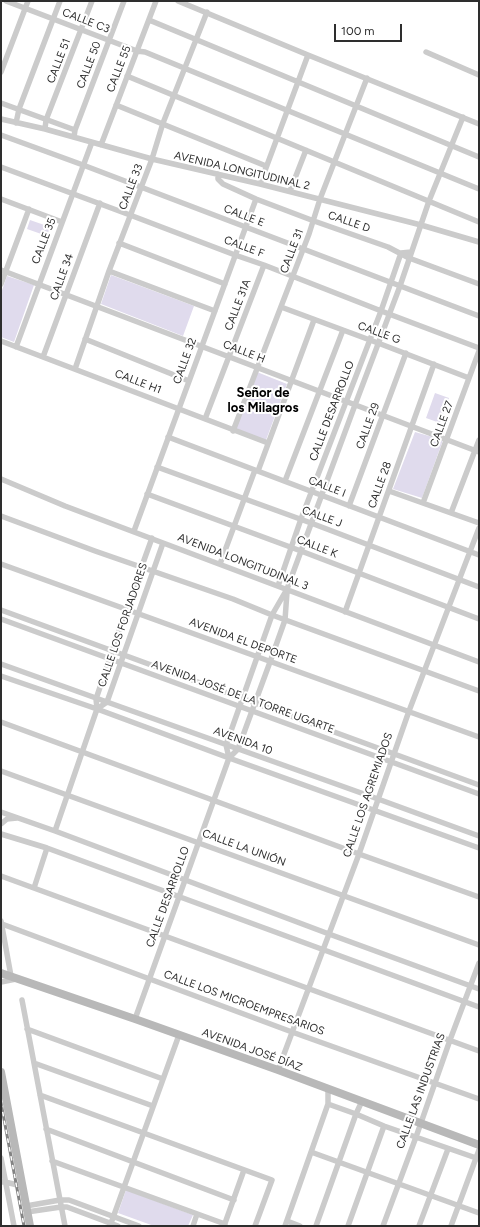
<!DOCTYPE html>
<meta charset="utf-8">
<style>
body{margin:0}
#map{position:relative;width:480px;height:1227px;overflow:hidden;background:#fff;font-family:Figtree,sans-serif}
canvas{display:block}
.frame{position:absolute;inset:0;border:2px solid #2e2e2e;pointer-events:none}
.scale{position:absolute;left:334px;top:24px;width:68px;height:18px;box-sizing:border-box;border:2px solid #2e2e2e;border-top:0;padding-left:5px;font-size:12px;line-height:14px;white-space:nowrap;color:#2e2e2e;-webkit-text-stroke:3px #fff;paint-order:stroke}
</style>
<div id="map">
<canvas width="480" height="1227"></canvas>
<div class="frame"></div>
<div class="scale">100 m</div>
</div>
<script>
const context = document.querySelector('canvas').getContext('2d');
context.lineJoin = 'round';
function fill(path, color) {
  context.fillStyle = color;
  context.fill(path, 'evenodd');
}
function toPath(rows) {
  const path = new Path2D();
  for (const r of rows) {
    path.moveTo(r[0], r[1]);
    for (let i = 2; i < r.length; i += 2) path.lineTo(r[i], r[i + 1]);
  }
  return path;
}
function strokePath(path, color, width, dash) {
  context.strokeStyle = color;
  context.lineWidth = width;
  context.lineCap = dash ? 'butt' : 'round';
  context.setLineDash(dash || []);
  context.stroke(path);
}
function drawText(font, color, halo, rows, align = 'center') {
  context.font = font + ' Figtree,sans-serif';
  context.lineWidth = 4;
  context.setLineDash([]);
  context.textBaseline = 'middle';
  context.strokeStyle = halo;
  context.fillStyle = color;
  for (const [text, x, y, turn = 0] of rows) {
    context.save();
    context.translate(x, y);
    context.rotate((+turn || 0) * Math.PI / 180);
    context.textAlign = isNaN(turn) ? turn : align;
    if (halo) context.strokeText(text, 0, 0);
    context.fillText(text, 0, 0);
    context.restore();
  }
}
const green = toPath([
 [30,220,50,227,47,236,27,229],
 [111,275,194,306,183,336,101,304],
 [7,276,34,285,14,342,1,337,1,293],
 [257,372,287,384,266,440,236,429],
 [435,393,449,398,440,423,426,418],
 [415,432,443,440,422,498,393,489],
 [126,1190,193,1215,188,1226,154,1226,118,1213]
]);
const street = toPath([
 [6,1,137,51,145,52,479,189],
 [178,1,308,55,479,124],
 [149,20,479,157],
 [426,52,479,75],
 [1,72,28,1],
 [127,76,479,222],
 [1,103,75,130],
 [116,105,266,166],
 [1,119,45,129,152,159,260,184,421,225,479,242],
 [16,123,19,109,60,1],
 [45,129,46,120,92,1],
 [1,135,83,165,479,316],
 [74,137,75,130,124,1],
 [101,145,156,1],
 [1,167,130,215,235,255,264,265,389,314,479,348],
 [218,174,218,179,223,184,256,199,314,221,388,247,409,258,479,284],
 [260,184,308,55],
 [290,191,306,150],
 [1,199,62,222],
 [119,243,225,284],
 [1,270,479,452],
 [109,271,215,311],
 [1,284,29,209],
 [281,307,378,343,469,378],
 [85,339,189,381],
 [1,341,268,443],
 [16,347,92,142],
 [43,357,100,203],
 [75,369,109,271,152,159,163,123,207,12],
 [205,419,264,265],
 [233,431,309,234,320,199,367,78],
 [168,437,479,555],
 [157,467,311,523,479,587],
 [258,471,314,320],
 [1,479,65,506,479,662],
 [285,481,343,330],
 [389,491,479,523],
 [147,494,301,551,479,619],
 [423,503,479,351],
 [349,506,406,353],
 [451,513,479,440],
 [1,516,95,551,233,599,272,615,479,691],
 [134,531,256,199],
 [1,564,479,737],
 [220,564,255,470],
 [278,586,301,519,381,311,401,253,411,252],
 [1,610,479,785],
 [345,612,434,364],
 [1,619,479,794],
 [1,664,107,702,378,799,479,836],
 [1,676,97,709,229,758,479,848],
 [97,709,107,702,163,543],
 [1,722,359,854,479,897],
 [229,758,226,745,272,615,287,589,355,405,400,286,429,201,463,117],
 [1,771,479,945],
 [1,812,55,831,329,934,479,989],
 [1,824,7,819,17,818],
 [55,831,97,709,96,699,126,610,152,538],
 [1,834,47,848,479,1007],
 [1,876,479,1051],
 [34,888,47,848],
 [1,921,11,976],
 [2,924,292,1032,479,1099],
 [1,982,16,979],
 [22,1000,65,1226],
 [135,1019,229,758,238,749,270,662,285,620,287,592],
 [27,1029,163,1079],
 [34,1063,153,1106],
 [278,1070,359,854,409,711,479,528],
 [328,1090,328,1104,356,1114,384,1126,479,1159],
 [40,1095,272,1180,255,1226],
 [46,1129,234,1200],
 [311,1152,479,1213],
 [1,1158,14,1226],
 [52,1161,225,1224],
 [1,1182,5,1182,22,1186],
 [26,1206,60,1200,69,1200,139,1226],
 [27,1212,61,1207,67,1207,118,1226],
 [287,1221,300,1226],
 [110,1226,179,1035],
 [193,1226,197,1214],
 [224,1226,244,1170],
 [285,1226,328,1104],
 [316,1226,356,1114,362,1101],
 [348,1226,384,1126],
 [383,1226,416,1137,450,1040,479,963],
 [419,1226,448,1149],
 [451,1226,479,1150]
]);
const secondary = toPath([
 [1,973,135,1019,278,1070,479,1145],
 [1,1072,30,1226]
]);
const rail = toPath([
 [1,1103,24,1226]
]);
const streetNames = [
 ["CALLE C3",86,21,21],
 ["CALLE 51",59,61,-69],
 ["CALLE 50",89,65,-69],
 ["CALLE 55",119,69,-69],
 ["AVENIDA LONGITUDINAL 2",242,171,13],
 ["CALLE 33",131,187,-69],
 ["CALLE E",244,216,21],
 ["CALLE D",349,222,19],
 ["CALLE 35",44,241,-69],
 ["CALLE F",244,247,20],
 ["CALLE 31",292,251,-69],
 ["CALLE 34",62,277,-70],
 ["CALLE 31A",238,305,-69],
 ["CALLE G",379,333,20],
 ["CALLE H",244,352,21],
 ["CALLE 32",185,361,-70],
 ["CALLE H1",138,382,21],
 ["CALLE DESARROLLO",332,411,-69],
 ["CALLE 27",442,424,-70],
 ["CALLE 29",368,426,-70],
 ["CALLE 28",380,485,-70],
 ["CALLE I",327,487,21],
 ["CALLE J",322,517,20],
 ["CALLE K",317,547,21],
 ["AVENIDA LONGITUDINAL 3",243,562,21],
 ["CALLE LOS FORJADORES",123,625,-71],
 ["AVENIDA EL DEPORTE",243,641,20],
 ["AVENIDA JOSÉ DE LA TORRE UGARTE",243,697,20],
 ["AVENIDA 10",243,741,20],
 ["CALLE LOS AGREMIADOS",368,795,-71],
 ["CALLE LA UNIÓN",244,848,20],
 ["CALLE DESARROLLO",168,897,-70],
 ["CALLE LOS MICROEMPRESARIOS",244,1003,20],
 ["AVENIDA JOSÉ DÍAZ",252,1050,20],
 ["CALLE LAS INDUSTRIAS",421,1091,-70]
];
const quarterNames = [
 ["Señor de",263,393],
 ["los Milagros",263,408]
];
fill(green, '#e0dbed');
strokePath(street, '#cbcbcb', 5.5);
strokePath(secondary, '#b8b8b8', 8);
strokePath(rail, '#838383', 3);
strokePath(rail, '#fff', 1.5, [4.5]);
drawText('11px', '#2e2e2e', '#fff', streetNames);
drawText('bold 13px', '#000', '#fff', quarterNames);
</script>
